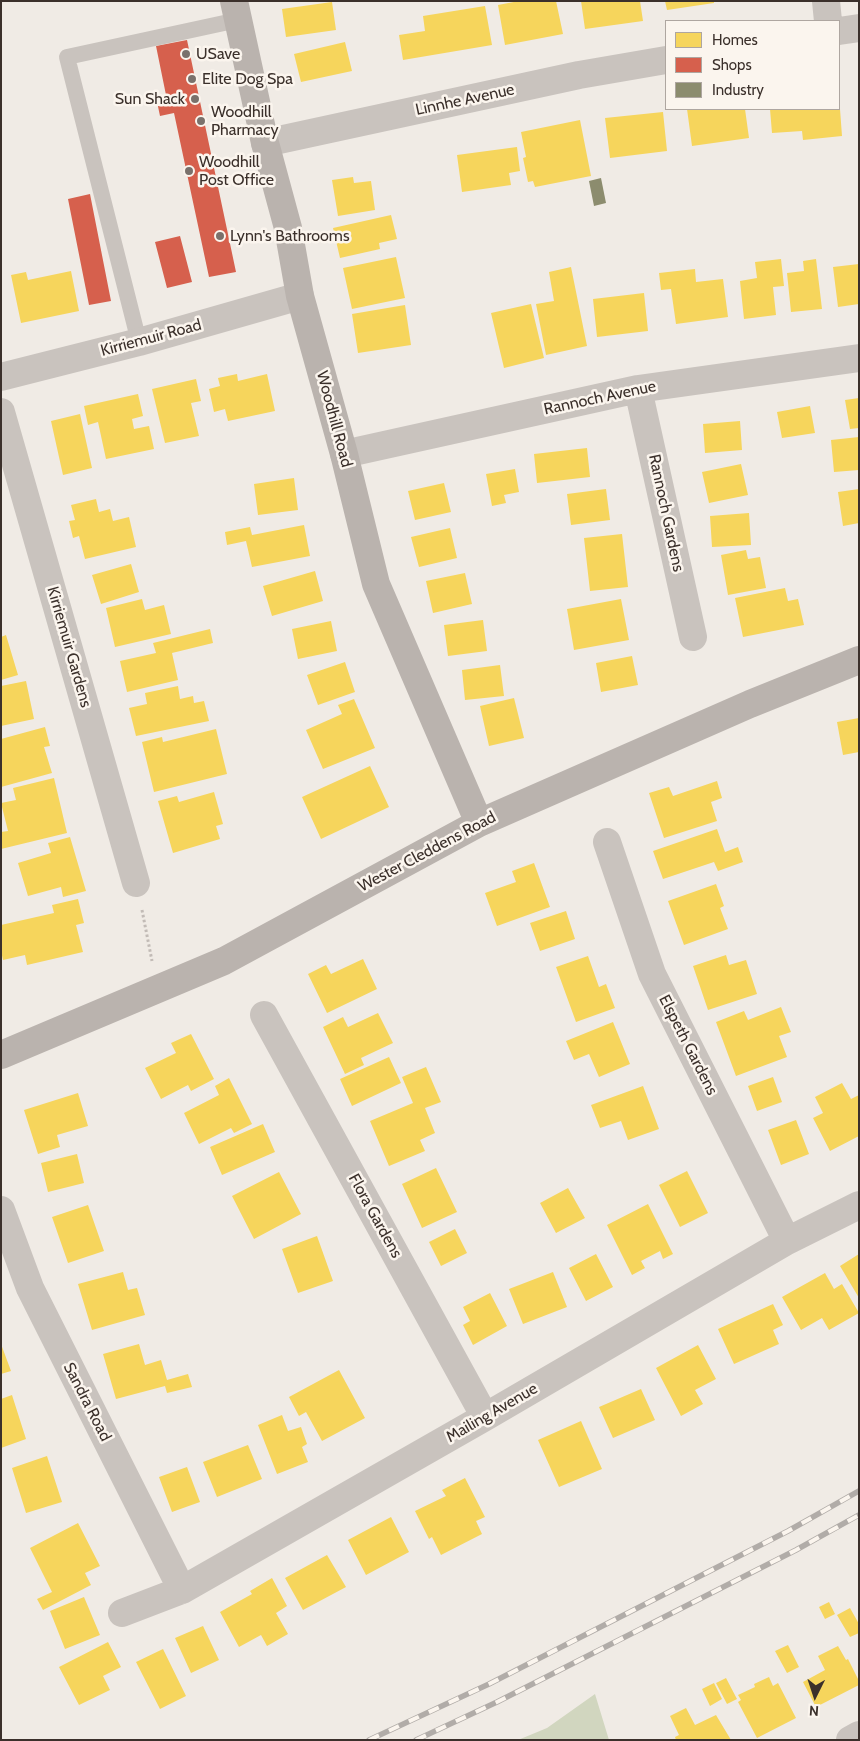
<!DOCTYPE html>
<style>
body{margin:0}
#map{position:relative;width:860px;height:1741px;overflow:hidden;background:#f0ebe5;font-family:Cabin,sans-serif}
canvas{display:block}
.frame{position:absolute;inset:0;border:2px solid #3b302b;pointer-events:none}
.legend{position:absolute;left:665px;top:20px;width:175px;height:90px;box-sizing:border-box;background:#fbf5ee;border:1px solid #aea6a0;margin:0;padding:6px 9px;list-style:none;font-size:15px;color:#3b302b}
.legend li{display:flex;align-items:center;gap:10px;height:25px}
.legend b{width:25px;border:1px solid #aea6a0}
.north{position:absolute;left:790px;top:1671px;width:50px;height:50px;-webkit-text-stroke:4px #fbf5ee;paint-order:stroke;rotate:184deg;font-size:14px;font-weight:700;line-height:20px;text-align:center;color:#3b302b}
.north::after{content:'';display:block;margin:auto;width:18px;height:22px;background:#3b302b;clip-path:polygon(50% 0,100% 100%,50% 72%,0 100%)}
</style>
<div id="map">
<canvas width="860" height="1741"></canvas>
<div class="frame"></div>
<ul class="legend">
<li><b style="height:14px;background:#f6d55c"></b>Homes</li>
<li><b style="height:14px;background:#d6604d"></b>Shops</li>
<li><b style="height:14px;background:#8c8c6e"></b>Industry</li>
</ul>
<div class="north">N</div>
</div>
<script>
const context = document.querySelector('canvas').getContext('2d');
context.lineJoin = 'round';
function fill(path, color) {
  context.fillStyle = color;
  context.fill(path, 'evenodd');
}
function toPath(rows) {
  const path = new Path2D();
  for (const r of rows) {
    path.moveTo(r[0], r[1]);
    for (let i = 2; i < r.length; i += 2) path.lineTo(r[i], r[i + 1]);
  }
  return path;
}
function strokePath(path, color, width, dash) {
  context.strokeStyle = color;
  context.lineWidth = width;
  context.lineCap = dash ? 'butt' : 'round';
  context.setLineDash(dash || []);
  context.stroke(path);
}
function drawText(font, color, halo, rows, align = 'center') {
  context.font = font + ' Cabin,sans-serif';
  context.lineWidth = 5;
  context.setLineDash([]);
  context.textBaseline = 'middle';
  context.strokeStyle = halo;
  context.fillStyle = color;
  for (const [text, x, y, turn = 0] of rows) {
    context.save();
    context.translate(x, y);
    context.rotate((+turn || 0) * Math.PI / 180);
    context.textAlign = isNaN(turn) ? turn : align;
    if (halo) context.strokeText(text, 0, 0);
    context.fillText(text, 0, 0);
    context.restore();
  }
}
const green = toPath([
 [595,1694,609,1740,518,1740,547,1728]
]);
const homes = toPath([
 [519,1,556,1,563,34,505,45,498,5],
 [581,1,640,1,643,21,585,29],
 [665,1,714,1,714,3,667,10],
 [332,2,336,30,286,37,282,9],
 [485,6,492,45,403,60,399,35,425,31,423,16],
 [345,42,352,71,301,82,294,54],
 [687,109,745,109,749,138,692,146],
 [770,109,840,109,842,136,803,140,802,131,772,133],
 [663,112,667,151,610,158,605,118],
 [580,120,591,176,535,187,533,181,528,182,523,158,526,157,521,132],
 [517,147,520,171,509,173,511,185,462,192,457,155],
 [353,177,354,183,371,181,375,210,338,216,332,180],
 [391,215,397,239,379,243,380,249,340,258,333,228],
 [396,257,405,298,352,309,343,268],
 [781,259,784,286,773,287,776,315,744,319,740,281,757,278,755,262],
 [816,259,822,309,791,312,787,273,804,271,803,261],
 [859,264,859,304,838,307,833,267],
 [571,267,587,346,546,355,536,304,554,301,549,272],
 [695,269,696,282,723,279,728,317,676,324,671,289,661,290,659,273],
 [71,271,79,311,21,323,11,275,26,272,28,280],
 [644,293,648,331,597,337,593,299],
 [531,304,544,358,504,368,491,313],
 [405,305,411,345,358,353,352,314],
 [237,374,238,381,267,374,275,411,228,421,225,409,214,412,209,389,220,386,218,378],
 [196,379,201,401,191,403,199,436,165,443,152,389],
 [138,394,143,416,132,419,134,429,149,426,154,449,106,459,98,422,88,425,84,406],
 [859,398,859,428,850,429,845,400],
 [810,406,815,433,782,438,777,412],
 [80,414,92,468,63,475,51,421],
 [740,421,742,450,705,453,703,424],
 [859,437,859,470,834,472,831,440],
 [587,448,590,477,537,483,534,454],
 [741,464,748,495,709,503,702,472],
 [515,469,519,492,504,495,506,503,492,506,486,474],
 [294,478,298,510,258,515,254,484],
 [444,483,451,512,415,520,408,491],
 [606,489,610,520,571,525,567,494],
 [859,489,859,523,843,526,838,492],
 [96,499,99,512,110,509,113,521,129,517,136,547,85,559,79,536,73,538,69,521,75,520,71,505],
 [749,513,751,545,712,547,710,516],
 [304,525,310,556,252,567,246,541,227,545,225,532,250,527,252,535],
 [450,528,457,558,419,567,411,537],
 [622,534,628,587,590,591,584,538],
 [746,550,748,559,760,557,766,588,728,595,721,555],
 [131,564,139,592,101,604,92,575],
 [315,571,323,601,272,616,263,586],
 [465,573,472,604,433,613,426,581],
 [785,588,788,601,798,599,804,625,743,637,735,598],
 [142,599,145,610,164,605,171,634,115,647,106,608],
 [621,599,629,640,574,650,567,609],
 [483,620,487,651,448,656,444,625],
 [331,621,337,651,298,659,292,629],
 [210,629,213,643,172,653,178,680,127,692,120,661,156,653,153,643],
 [6,635,18,675,1,680,1,637],
 [632,656,638,685,601,692,596,663],
 [345,662,355,692,318,705,307,675],
 [500,665,504,696,465,700,462,670],
 [26,681,34,719,1,726,1,686],
 [178,686,180,699,193,696,194,703,204,701,209,721,136,736,129,708,147,704,145,693],
 [514,698,524,738,489,746,480,706],
 [354,699,375,748,323,769,306,730,342,714,338,705],
 [859,718,859,752,843,755,837,722],
 [45,727,50,746,44,747,52,773,1,787,1,739],
 [216,729,227,774,154,792,142,742,162,737,163,742],
 [370,766,389,807,321,839,302,797],
 [54,778,67,833,1,849,1,832,8,831,1,803,16,800,13,788],
 [717,781,722,798,711,802,717,821,664,838,649,793,669,787,673,796],
 [214,792,223,824,216,826,220,839,173,853,158,801,177,796,179,802],
 [717,829,725,852,738,847,743,862,718,871,714,862,663,879,653,851],
 [70,837,86,891,63,897,61,887,28,896,18,863,51,853,48,843],
 [534,863,550,907,497,926,485,893,516,882,512,871],
 [716,884,724,906,720,908,728,929,684,945,668,901],
 [78,899,84,923,76,925,83,952,27,965,25,955,3,960,1,951,1,925,54,913,52,905],
 [566,911,575,939,540,951,530,923],
 [726,955,729,965,746,960,757,994,708,1010,693,966],
 [588,956,599,987,606,984,615,1008,576,1022,556,967],
 [363,959,377,989,327,1013,308,974,326,965,331,974],
 [781,1007,791,1032,779,1036,787,1057,736,1076,716,1022,744,1011,748,1020],
 [378,1013,393,1043,361,1058,364,1065,345,1074,323,1027,343,1017,348,1027],
 [613,1022,630,1064,599,1077,589,1054,574,1060,566,1041],
 [191,1034,214,1079,191,1091,188,1085,161,1099,145,1068,176,1053,171,1043],
 [389,1057,401,1083,352,1106,340,1079],
 [426,1067,441,1102,425,1108,435,1133,420,1140,425,1151,389,1166,370,1121,413,1103,402,1077],
 [773,1077,782,1102,757,1111,748,1086],
 [229,1078,252,1124,234,1133,231,1128,199,1144,184,1113,219,1095,215,1086],
 [842,1083,851,1099,859,1095,859,1136,830,1151,813,1118,823,1113,815,1097],
 [643,1086,659,1129,628,1140,621,1121,600,1128,591,1105],
 [78,1093,88,1126,57,1135,60,1147,38,1154,24,1110],
 [796,1120,809,1154,781,1165,768,1130],
 [263,1124,275,1152,222,1175,210,1147],
 [77,1154,84,1183,48,1192,41,1163],
 [436,1168,457,1212,422,1228,402,1184],
 [687,1171,708,1213,680,1227,659,1185],
 [279,1172,301,1214,254,1239,232,1196],
 [568,1188,585,1218,556,1233,540,1203],
 [648,1204,673,1254,663,1259,660,1251,641,1261,645,1268,632,1275,607,1225],
 [88,1205,104,1251,68,1263,52,1217],
 [455,1229,467,1253,441,1266,429,1242],
 [317,1236,333,1281,298,1293,282,1249],
 [596,1254,613,1287,586,1301,569,1268],
 [859,1254,859,1298,840,1266],
 [123,1272,128,1290,137,1288,145,1315,92,1330,78,1284],
 [553,1272,567,1307,523,1324,509,1289],
 [825,1273,834,1289,842,1284,859,1313,829,1330,822,1318,801,1330,782,1297],
 [490,1293,507,1326,473,1345,463,1325,470,1321,463,1307],
 [773,1304,783,1325,773,1330,779,1344,734,1364,718,1329],
 [1,1344,11,1371,1,1374],
 [139,1344,145,1365,161,1360,167,1380,188,1374,192,1387,167,1393,165,1386,116,1399,103,1354],
 [698,1345,716,1379,695,1390,703,1404,681,1416,656,1368],
 [339,1370,365,1418,322,1441,306,1412,299,1416,289,1397],
 [641,1389,655,1420,613,1438,599,1407],
 [12,1395,26,1439,1,1448,1,1399],
 [282,1415,288,1431,301,1427,307,1444,302,1447,308,1462,277,1474,258,1425],
 [581,1421,602,1469,559,1487,538,1440],
 [248,1445,262,1479,217,1497,203,1462],
 [47,1456,62,1502,26,1513,12,1468],
 [187,1467,200,1502,172,1512,159,1477],
 [465,1478,485,1517,476,1521,482,1534,441,1555,432,1537,429,1539,415,1511,446,1496,442,1490],
 [391,1517,409,1552,366,1575,348,1540],
 [78,1523,100,1566,85,1573,91,1585,43,1610,37,1599,52,1592,30,1548],
 [327,1555,346,1587,303,1610,285,1578],
 [272,1578,287,1606,276,1613,288,1634,267,1646,261,1635,239,1647,220,1612,252,1594,250,1591],
 [84,1597,100,1635,65,1649,50,1611],
 [829,1602,835,1614,825,1619,819,1607],
 [850,1608,859,1624,859,1633,850,1637,837,1615],
 [203,1626,219,1660,191,1673,175,1638],
 [108,1642,121,1667,103,1676,110,1690,79,1705,59,1667],
 [788,1645,799,1667,787,1673,775,1651],
 [838,1646,846,1660,848,1659,859,1681,859,1685,816,1707,803,1682,825,1670,818,1656],
 [163,1649,186,1696,160,1709,136,1662],
 [769,1677,773,1686,778,1683,796,1718,757,1738,738,1702,741,1700,738,1695,755,1687,754,1684],
 [726,1678,737,1699,727,1704,716,1683],
 [714,1683,722,1699,710,1706,702,1689],
 [686,1708,695,1725,716,1715,731,1740,676,1740,675,1737,679,1735,670,1716]
]);
const shops = toPath([
 [187,40,236,272,209,277,174,113,160,116,156,97,166,95,156,46],
 [90,194,111,301,89,305,68,199],
 [180,236,192,282,167,288,155,242]
]);
const industry = toPath([
 [601,178,606,203,594,206,589,181]
]);
const path = toPath([
 [142,910,152,961]
]);
const lane = toPath([
 [139,342,67,57,238,20]
]);
const street = toPath([
 [826,1,828,21],
 [839,31,859,28],
 [265,143,579,75,666,60],
 [1,377,139,342,300,296],
 [638,389,693,637],
 [1,412,136,883],
 [344,454,638,389,859,358],
 [607,842,652,974,787,1241],
 [264,1015,485,1417],
 [1,1210,30,1288,182,1590],
 [122,1613,182,1590,485,1417,787,1241,859,1205],
 [850,1740,859,1735]
]);
const secondary = toPath([
 [234,1,265,143,288,228,300,296,344,454,376,584,479,823],
 [1,1055,224,961,479,823,750,704,859,660]
]);
const rail = toPath([
 [369,1740,489,1684,788,1531,859,1491],
 [416,1740,497,1702,796,1550,859,1515]
]);
const markers = [
 [186,54,5,"#7a716c"],
 [192,79,5,"#7a716c"],
 [195,99,5,"#7a716c"],
 [201,121,5,"#7a716c"],
 [189,171,5,"#7a716c"],
 [220,236,5,"#7a716c"]
];
const poiNames = [
 ["USave",196,54],
 ["Elite Dog Spa",202,79],
 ["Sun Shack",185,99,"right"],
 ["Woodhill",211,112],
 ["Pharmacy",211,130],
 ["Woodhill",199,162],
 ["Post Office",199,180],
 ["Lynn's Bathrooms",230,236]
];
const streetNames = [
 ["Linnhe Avenue",465,100,-12],
 ["Kirriemuir Road",151,338,-15],
 ["Rannoch Avenue",600,398,-12],
 ["Woodhill Road",334,419,75],
 ["Rannoch Gardens",666,513,78],
 ["Kirriemuir Gardens",69,647,74],
 ["Wester Cleddens Road",427,852,-28],
 ["Elspeth Gardens",688,1045,63],
 ["Flora Gardens",375,1216,61],
 ["Sandra Road",87,1402,63],
 ["Mailing Avenue",492,1413,-30]
];
fill(green, '#d1d6bf');
fill(homes, '#f6d55c');
fill(shops, '#d6604d');
fill(industry, '#8c8c6e');
strokePath(path, '#c2bbb6', 3, [2.5, 2.5]);
strokePath(lane, '#c9c3be', 16);
strokePath(street, '#c9c3be', 28);
strokePath(secondary, '#bab3ae', 28);
strokePath(rail, '#b1aca8', 5.5);
strokePath(rail, '#fbf5ee', 4, [11]);
for (const [x, y, r, color] of markers) {
  const dot = new Path2D();
  dot.arc(x, y, r, 0, 2 * Math.PI);
  context.fillStyle = color;
  context.fill(dot);
  strokePath(dot, '#fbf5ee', 2);
}
drawText('16px', '#3b302b', '#fbf5ee', poiNames, 'left');
drawText('16px', '#3b302b', '#fbf5ee', streetNames);
</script>
